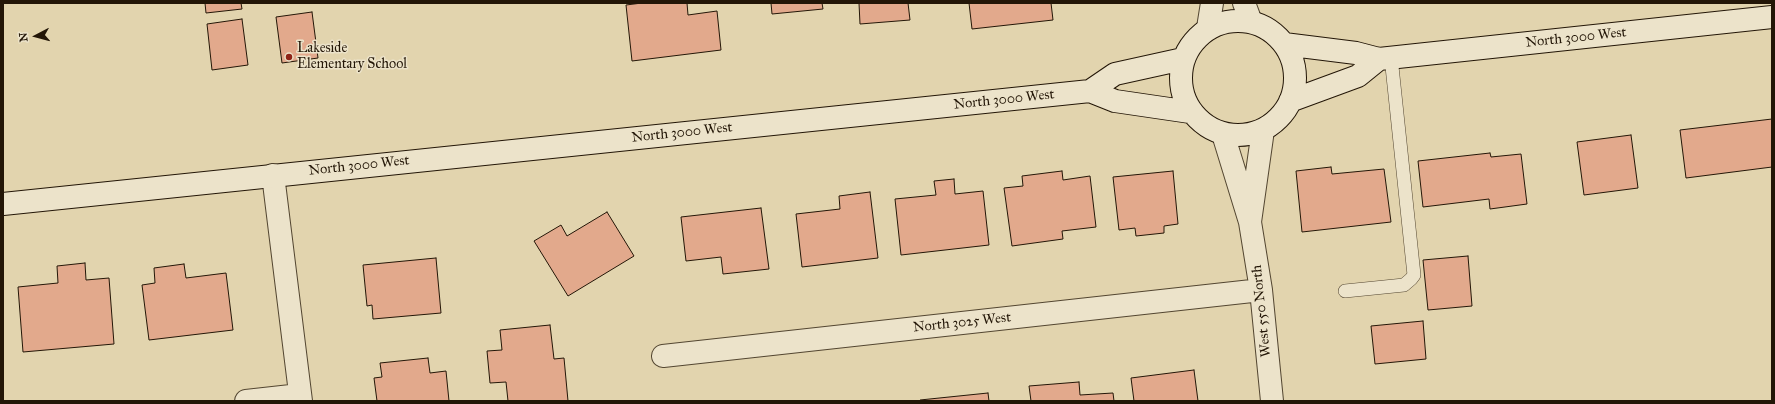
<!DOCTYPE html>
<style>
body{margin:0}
#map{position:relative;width:1775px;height:404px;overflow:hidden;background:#e2d4ae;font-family:"IM FELL Great Primer",serif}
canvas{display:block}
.frame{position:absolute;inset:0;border:4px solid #231607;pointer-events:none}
.north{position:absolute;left:16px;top:16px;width:40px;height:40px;-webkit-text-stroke:3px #ece3ca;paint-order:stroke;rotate:264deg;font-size:11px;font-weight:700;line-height:16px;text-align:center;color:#231607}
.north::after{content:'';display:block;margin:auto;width:14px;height:18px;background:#231607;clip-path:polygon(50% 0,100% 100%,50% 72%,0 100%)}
</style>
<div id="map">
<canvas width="1775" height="404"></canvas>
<div class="frame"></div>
<div class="north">N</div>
</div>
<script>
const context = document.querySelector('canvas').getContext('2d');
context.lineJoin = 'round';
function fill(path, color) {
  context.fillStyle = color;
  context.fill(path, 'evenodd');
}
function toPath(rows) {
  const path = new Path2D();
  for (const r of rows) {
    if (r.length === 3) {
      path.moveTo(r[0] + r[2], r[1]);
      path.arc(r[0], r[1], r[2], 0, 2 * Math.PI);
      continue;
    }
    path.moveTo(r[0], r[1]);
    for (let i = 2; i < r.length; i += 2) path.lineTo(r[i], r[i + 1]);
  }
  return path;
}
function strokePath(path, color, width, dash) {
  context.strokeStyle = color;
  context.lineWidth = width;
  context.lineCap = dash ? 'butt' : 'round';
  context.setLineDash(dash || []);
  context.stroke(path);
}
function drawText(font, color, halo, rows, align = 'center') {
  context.font = font + ' "IM FELL Great Primer",serif';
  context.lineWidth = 3;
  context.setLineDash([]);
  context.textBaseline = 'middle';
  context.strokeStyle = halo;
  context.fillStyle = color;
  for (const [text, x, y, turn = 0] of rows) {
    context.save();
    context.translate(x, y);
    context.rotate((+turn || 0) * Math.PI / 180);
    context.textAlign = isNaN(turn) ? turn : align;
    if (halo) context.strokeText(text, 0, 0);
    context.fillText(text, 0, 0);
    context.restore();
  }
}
const building = toPath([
 [205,3,241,3,242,9,206,13,205,3],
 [642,3,687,3,688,15,717,11,721,50,632,61,626,5,642,3],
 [771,3,822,3,823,9,772,14,771,3],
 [859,3,908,3,910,20,860,24,859,3],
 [969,3,1051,3,1053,20,972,29,969,3],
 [312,12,318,58,282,63,276,17,312,12],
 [242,19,248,65,212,70,207,24,242,19],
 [1772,119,1772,167,1686,178,1680,130,1772,119],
 [1631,135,1638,188,1584,195,1577,142,1631,135],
 [1490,153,1491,157,1521,154,1527,204,1490,209,1489,199,1423,207,1418,161,1490,153],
 [1331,167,1332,174,1384,169,1391,222,1302,232,1296,171,1331,167],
 [1062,171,1063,180,1090,176,1096,227,1062,231,1063,239,1012,246,1004,188,1023,186,1022,176,1062,171],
 [1173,171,1178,224,1164,226,1164,233,1136,236,1135,228,1119,230,1113,177,1173,171],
 [954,179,955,194,983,191,989,245,901,255,895,199,936,195,934,181,954,179],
 [870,192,878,258,802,267,796,214,840,209,839,196,870,192],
 [761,208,769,269,723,274,721,257,686,261,681,217,761,208],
 [607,212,634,256,568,296,534,241,561,225,567,236,607,212],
 [1468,256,1472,306,1428,310,1423,260,1468,256],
 [436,258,441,313,373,319,372,305,367,306,363,265,436,258],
 [85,263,86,280,109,278,114,344,23,352,18,287,58,283,57,266,85,263],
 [184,264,186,278,226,273,233,330,149,340,142,285,155,283,154,268,184,264],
 [1423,321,1426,359,1375,364,1371,326,1423,321],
 [550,325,554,359,564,358,568,401,508,401,506,382,490,383,487,351,502,350,500,330,550,325],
 [428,358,430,373,446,371,449,401,377,401,374,378,382,377,380,363,428,358],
 [1194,370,1198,401,1134,401,1131,378,1194,370],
 [1079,382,1080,395,1113,393,1114,401,1031,401,1029,386,1079,382],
 [988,393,989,401,920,401,920,400,988,393]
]);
const service = toPath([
 [1345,291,1404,285,1411,279,1414,275,1391,57]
]);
const minor = toPath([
 [1244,3,1251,22],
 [1208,28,1212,3],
 [1223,134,1250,222,1263,130],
 [273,175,301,401],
 [1250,222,1261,290,1272,401],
 [663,356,1261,290],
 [246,401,300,395]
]);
const secondary = toPath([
 [1238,78,57],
 [1284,44,1356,53,1379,59,1772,17],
 [1090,91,1115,74,1183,59],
 [1290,101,1358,76,1379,59],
 [3,204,1090,91,1115,101,1190,112]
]);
const markers = [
 [289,57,4,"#8f2418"]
];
const streetNames = [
 ["North 3000 West",1576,38,-6],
 ["North 3000 West",1004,100,-6],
 ["North 3000 West",682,133,-6],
 ["North 3000 West",359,166,-6],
 ["West 550 North",1262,311,-96],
 ["North 3025 West",962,323,-6]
];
const poiNames = [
 ["Lakeside",297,49],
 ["Elementary School",297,65]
];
fill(building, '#e2a98c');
strokePath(building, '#231607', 1);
strokePath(service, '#534631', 14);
strokePath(minor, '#534631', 24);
strokePath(secondary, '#231607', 24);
strokePath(service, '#ece3ca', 13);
strokePath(minor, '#ece3ca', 22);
strokePath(secondary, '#ece3ca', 22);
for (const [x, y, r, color] of markers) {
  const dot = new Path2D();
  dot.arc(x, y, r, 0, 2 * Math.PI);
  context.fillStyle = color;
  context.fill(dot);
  strokePath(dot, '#ece3ca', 1.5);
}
drawText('14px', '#231607', '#ece3ca', streetNames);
drawText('14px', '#231607', '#ece3ca', poiNames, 'left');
</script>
